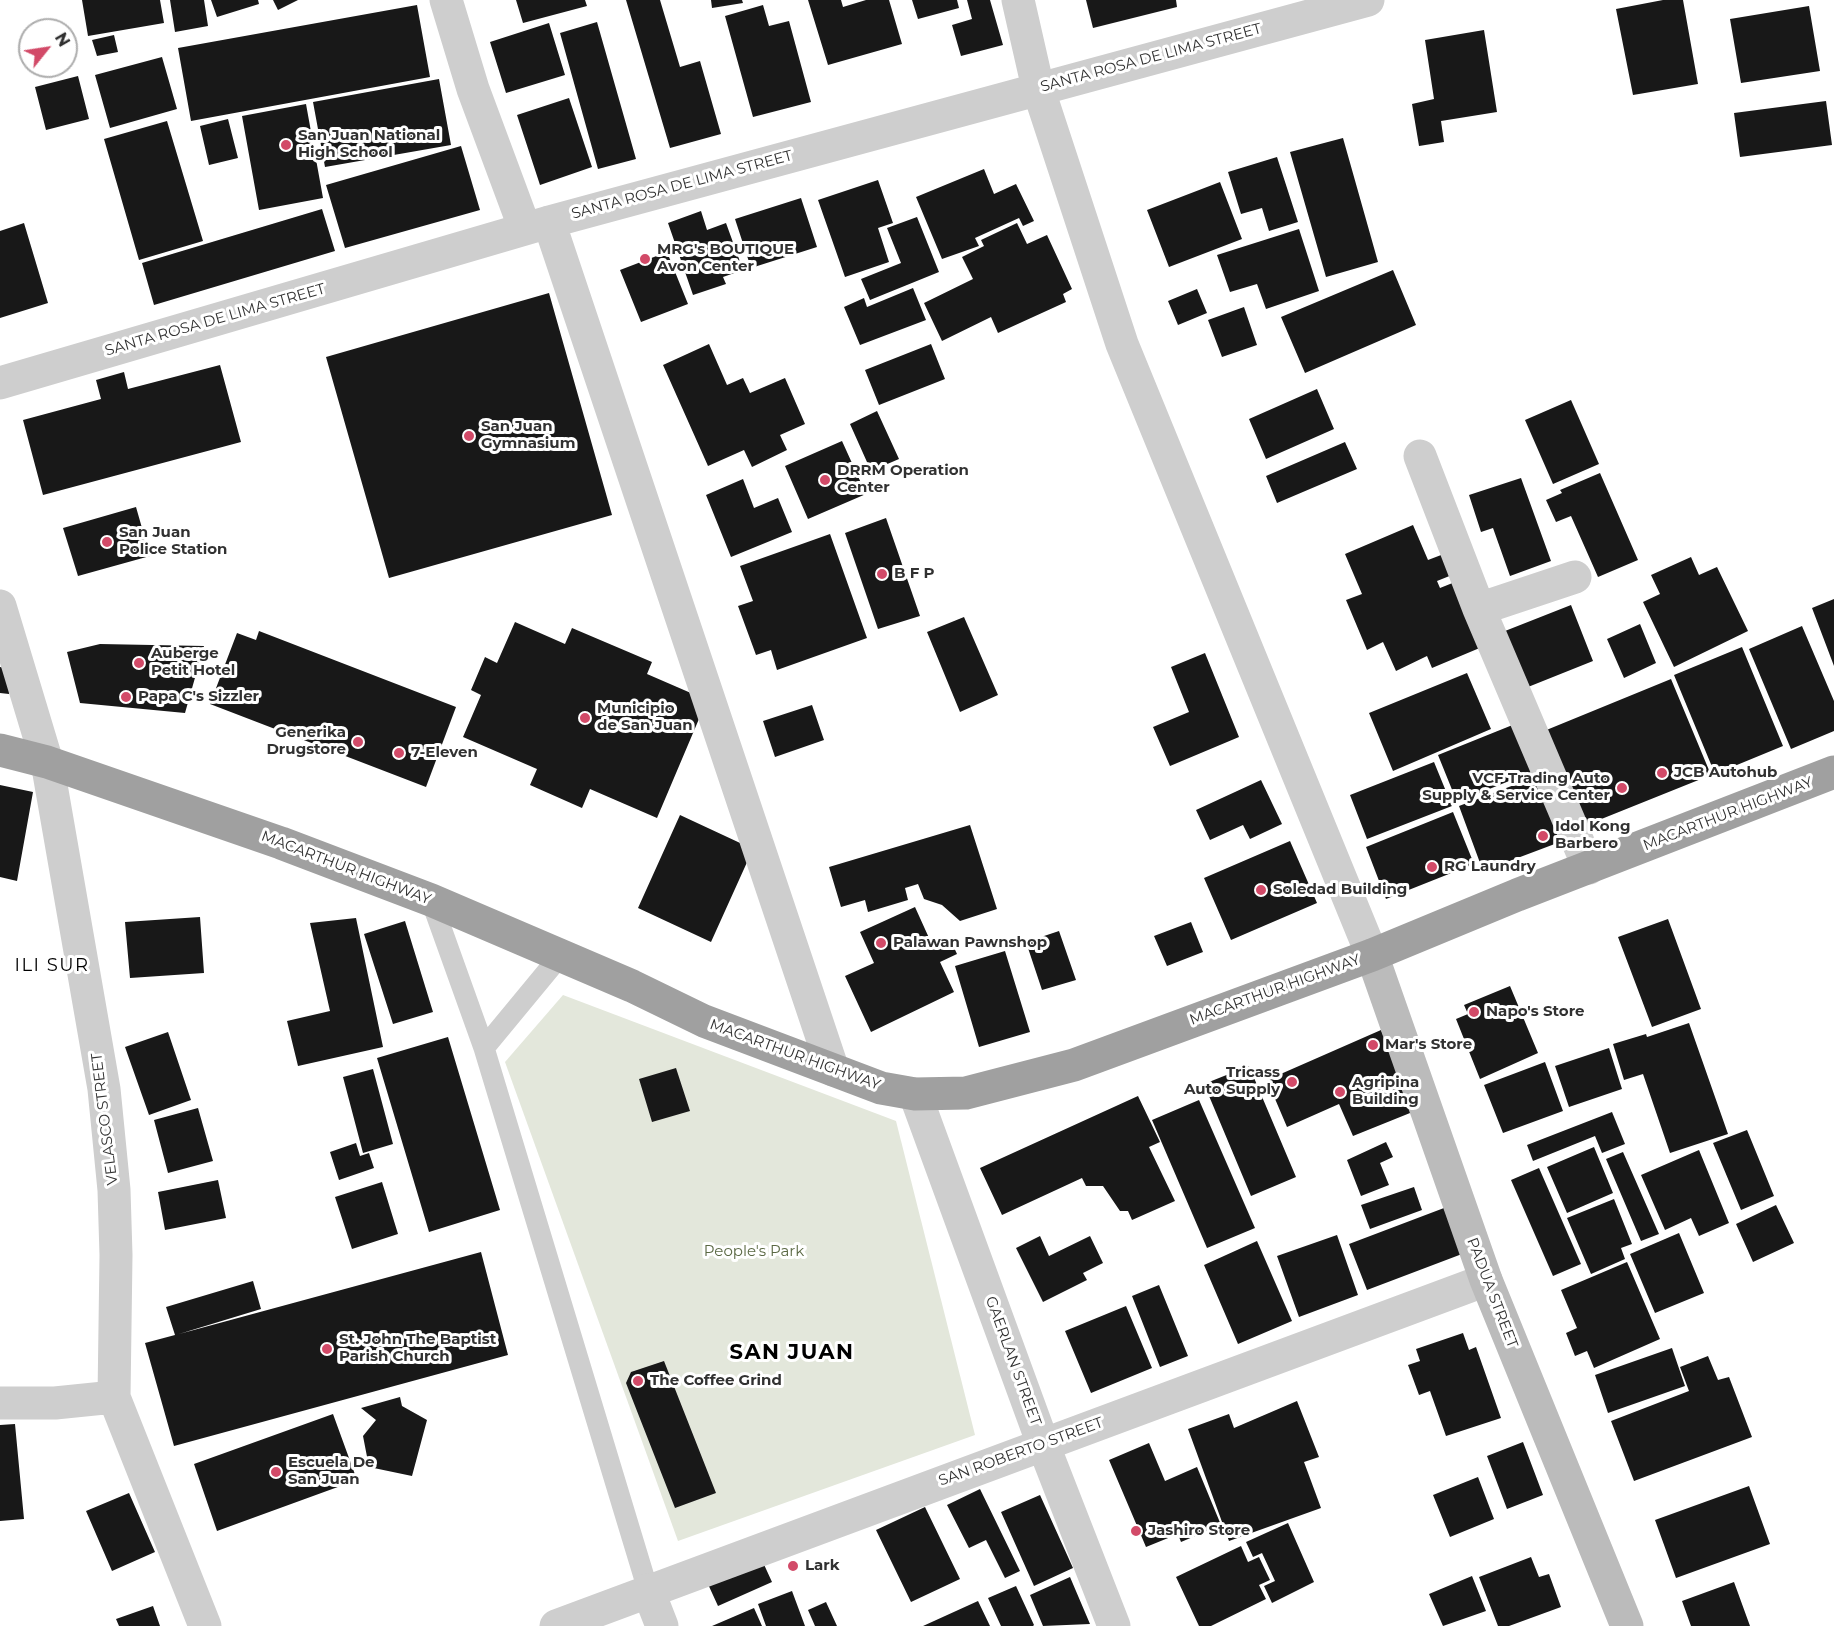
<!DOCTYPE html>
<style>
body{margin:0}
#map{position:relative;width:1834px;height:1626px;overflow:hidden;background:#fff;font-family:Montserrat,sans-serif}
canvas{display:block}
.north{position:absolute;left:18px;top:18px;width:60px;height:60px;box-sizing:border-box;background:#fff;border:2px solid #adadad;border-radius:50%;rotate:60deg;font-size:16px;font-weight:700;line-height:24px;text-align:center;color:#313131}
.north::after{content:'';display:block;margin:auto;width:21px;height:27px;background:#d24a68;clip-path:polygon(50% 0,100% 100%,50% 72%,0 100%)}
</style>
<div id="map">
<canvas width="1834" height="1626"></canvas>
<div class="north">N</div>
</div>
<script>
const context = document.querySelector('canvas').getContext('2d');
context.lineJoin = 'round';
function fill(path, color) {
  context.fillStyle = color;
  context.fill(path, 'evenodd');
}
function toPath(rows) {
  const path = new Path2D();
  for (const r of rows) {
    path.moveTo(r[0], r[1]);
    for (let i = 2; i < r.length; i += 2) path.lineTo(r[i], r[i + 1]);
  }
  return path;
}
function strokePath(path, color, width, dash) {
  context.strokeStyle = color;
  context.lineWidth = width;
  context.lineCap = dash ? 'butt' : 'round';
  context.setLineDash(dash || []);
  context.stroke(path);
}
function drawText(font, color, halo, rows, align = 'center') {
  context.font = font + ' Montserrat,sans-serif';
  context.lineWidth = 6;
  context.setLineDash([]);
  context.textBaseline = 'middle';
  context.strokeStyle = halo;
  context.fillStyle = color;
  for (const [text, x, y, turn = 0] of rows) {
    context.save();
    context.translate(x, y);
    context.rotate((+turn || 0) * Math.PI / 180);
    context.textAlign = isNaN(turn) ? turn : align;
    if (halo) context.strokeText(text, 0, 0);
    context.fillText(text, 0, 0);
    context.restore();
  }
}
const green = toPath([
 [563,995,896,1121,975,1435,678,1541,505,1062]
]);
const building = toPath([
 [82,0,160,0,164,23,88,36],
 [170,0,204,0,208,26,175,32],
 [211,0,258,0,259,4,217,17],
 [273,0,298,0,278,10],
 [516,0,585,0,587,6,523,23],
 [626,0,660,0,680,67,700,61,721,134,670,148],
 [711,0,742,0,743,3,712,8],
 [808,0,841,0,843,7,866,0,889,0,902,44,828,65],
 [912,0,957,0,959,8,918,19],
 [967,0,990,0,1003,45,961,56,952,25,972,19],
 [1086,0,1176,0,1177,7,1093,28],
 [1663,0,1683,0,1698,84,1633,95,1616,9],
 [417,5,430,77,191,121,178,48],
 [763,5,769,26,789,21,811,102,753,117,725,16],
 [1809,6,1820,71,1741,83,1730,19],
 [597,22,636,159,598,169,560,33],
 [549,23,565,75,506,93,490,42],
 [1484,30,1497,112,1441,121,1444,142,1419,146,1412,104,1434,99,1425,40],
 [114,35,118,52,97,56,92,40],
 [162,57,177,109,110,128,95,75],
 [78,76,89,119,46,130,35,87],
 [439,79,451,145,325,167,313,102],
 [569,98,592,167,540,185,517,115],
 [1826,101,1832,145,1740,157,1734,113],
 [306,104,323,198,259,210,242,116],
 [228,119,238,158,209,165,200,126],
 [167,121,203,241,139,260,104,139],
 [1343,138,1378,262,1326,277,1290,152],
 [461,146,480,210,345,248,326,185],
 [1277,157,1298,222,1269,231,1262,208,1241,214,1228,172],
 [984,169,994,194,1016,184,1034,221,1023,226,1019,218,975,238,979,246,942,259,916,197],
 [878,180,893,223,878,228,889,262,845,277,818,200],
 [1220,182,1242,239,1169,267,1147,210],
 [801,198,817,247,751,268,735,219],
 [322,209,335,251,154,305,142,263],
 [701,211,707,230,726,223,743,270,723,277,726,284,693,295,668,223],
 [917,217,939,272,870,300,861,279,901,263,887,228],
 [24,223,48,303,0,318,0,231],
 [1017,223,1027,244,1047,235,1072,289,1063,294,1066,302,998,333,991,317,942,341,924,303,973,279,962,257,984,246,981,240],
 [1299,229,1319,291,1266,309,1257,284,1230,292,1217,255],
 [667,252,688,304,641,322,620,270],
 [1393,270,1416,325,1305,373,1281,317],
 [913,288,926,320,860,345,844,307,864,298,867,307],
 [1197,289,1207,313,1178,325,1168,301],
 [549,293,612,515,389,578,326,357],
 [1244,307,1257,345,1222,357,1208,320],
 [709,344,727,385,743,378,750,393,785,378,805,424,780,435,787,450,752,467,744,450,708,466,663,365],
 [931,344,945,379,879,405,865,370],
 [220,365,241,442,43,495,23,420,101,399,96,380,124,372,128,389],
 [1317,389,1334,429,1266,459,1249,419],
 [1571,400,1599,464,1553,484,1525,420],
 [877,411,899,459,871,471,850,424],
 [842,441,866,494,808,519,785,466],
 [1345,442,1357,469,1277,503,1266,476],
 [1600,473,1638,560,1598,577,1571,516,1556,522,1546,500,1562,493,1560,490],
 [1521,478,1551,561,1510,576,1493,528,1481,532,1469,495],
 [743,479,754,508,778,498,792,532,731,557,706,495],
 [136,507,150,556,78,576,63,528],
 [886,518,920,616,878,629,845,533],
 [1413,525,1428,560,1449,552,1457,573,1437,581,1440,588,1455,582,1482,647,1432,668,1427,656,1396,671,1383,642,1367,650,1346,600,1362,594,1345,554],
 [830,534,867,638,777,670,771,650,756,655,738,606,753,601,740,566],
 [1691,557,1699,575,1717,567,1748,631,1674,667,1643,602,1660,594,1651,575],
 [1834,599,1834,666,1812,608],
 [1571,605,1593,661,1528,687,1505,631],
 [964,617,998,695,960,712,927,632],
 [515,622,565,644,572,628,652,662,647,674,707,700,657,818,590,789,582,808,530,785,537,769,463,737,481,695,471,690,485,657,497,663],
 [1640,624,1656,663,1624,678,1607,639],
 [1802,626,1834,701,1834,731,1791,749,1749,649],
 [259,631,456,707,426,787,210,704,237,633,256,640],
 [100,644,204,646,185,713,80,703,67,652],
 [1742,647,1783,746,1715,774,1674,675],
 [1205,653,1239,737,1170,766,1153,727,1189,712,1171,667],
 [0,667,12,669,9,694,0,693],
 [1467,673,1491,729,1393,771,1369,713],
 [1671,679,1711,775,1584,826,1544,731],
 [812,705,824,740,775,757,763,721],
 [1515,724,1534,771,1457,802,1438,755],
 [1434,762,1452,806,1367,839,1350,795],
 [1543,774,1568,839,1483,871,1459,806],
 [1261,780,1282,824,1250,839,1243,825,1210,840,1196,810],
 [0,785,33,792,17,881,0,877],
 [1453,812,1474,864,1386,899,1366,847],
 [680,815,753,849,711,942,638,908],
 [970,825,997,909,960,921,942,905,924,899,918,884,905,888,908,900,868,912,865,900,841,907,829,867],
 [1290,841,1317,903,1231,940,1204,878],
 [915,907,934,949,951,941,957,954,940,962,954,992,871,1032,845,976,874,963,860,932],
 [200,917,204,973,130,978,125,922],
 [356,918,383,1047,298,1066,287,1021,330,1011,310,923],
 [1668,919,1701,1009,1652,1027,1618,937],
 [405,921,433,1012,393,1024,364,934],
 [1191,922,1203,952,1167,966,1154,936],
 [1059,931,1076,980,1042,990,1026,942],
 [1005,951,1030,1032,979,1047,955,966],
 [1510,986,1538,1053,1480,1079,1456,1019,1468,1014,1464,1005],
 [1689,1023,1728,1134,1670,1153,1643,1074,1624,1080,1613,1044,1646,1034,1647,1037],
 [1381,1030,1415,1111,1353,1136,1339,1104,1287,1127,1267,1080],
 [168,1032,191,1100,149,1115,125,1047],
 [448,1037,500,1210,429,1232,377,1058],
 [1609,1048,1622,1089,1569,1107,1555,1066],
 [1545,1062,1563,1111,1503,1133,1484,1085],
 [1249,1066,1296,1177,1251,1196,1204,1084],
 [676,1068,690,1111,652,1122,639,1079],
 [373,1069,393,1144,363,1153,343,1077],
 [1138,1096,1160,1142,1149,1147,1175,1201,1132,1220,1128,1211,1120,1211,1103,1186,1086,1186,1082,1178,1002,1215,980,1168],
 [1199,1100,1255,1228,1207,1248,1152,1120],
 [198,1108,213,1161,168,1173,154,1120],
 [1612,1112,1625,1144,1602,1153,1595,1136,1533,1161,1527,1145],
 [1747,1130,1774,1196,1741,1210,1713,1143],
 [1386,1142,1393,1157,1380,1163,1389,1185,1361,1196,1347,1160],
 [356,1143,360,1156,369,1153,374,1168,339,1180,330,1152],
 [1594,1147,1613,1193,1567,1213,1547,1167],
 [1699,1150,1729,1223,1699,1236,1691,1218,1665,1230,1641,1175],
 [1623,1152,1659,1234,1641,1241,1606,1159],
 [1539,1168,1581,1264,1553,1276,1511,1180],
 [218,1180,226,1218,165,1230,158,1192],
 [382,1182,398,1234,352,1249,335,1197],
 [1414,1187,1422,1210,1370,1229,1361,1205],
 [1614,1199,1632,1244,1621,1248,1625,1259,1591,1274,1567,1218],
 [1776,1205,1794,1243,1753,1262,1736,1224],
 [1444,1208,1462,1254,1367,1290,1349,1244],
 [1679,1233,1704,1293,1655,1313,1630,1254],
 [1337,1235,1358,1295,1299,1317,1277,1256],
 [1040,1236,1049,1256,1090,1236,1103,1263,1083,1273,1087,1280,1043,1302,1016,1248],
 [1257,1241,1292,1321,1238,1344,1204,1265],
 [481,1252,508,1355,174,1446,145,1343,175,1335,166,1307,253,1281,261,1309,179,1334],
 [1627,1262,1660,1339,1594,1368,1587,1351,1575,1356,1566,1333,1577,1328,1561,1290],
 [1159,1285,1188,1356,1160,1367,1132,1296],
 [1126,1306,1152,1368,1091,1393,1065,1331],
 [1463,1333,1469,1350,1476,1347,1501,1418,1446,1436,1430,1391,1419,1395,1408,1365,1420,1361,1416,1349],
 [1672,1348,1685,1386,1608,1413,1595,1375],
 [1708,1356,1718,1380,1729,1377,1752,1437,1634,1481,1611,1421,1689,1391,1680,1367],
 [664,1361,716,1493,675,1508,626,1383,631,1372],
 [400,1397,402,1406,427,1420,412,1476,369,1467,363,1436,376,1420,361,1408],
 [1297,1401,1319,1457,1304,1462,1321,1508,1229,1541,1188,1429,1229,1414,1234,1428],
 [333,1414,357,1480,217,1531,194,1464],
 [15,1424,24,1519,0,1521,0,1425],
 [1523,1442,1543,1495,1507,1509,1487,1456],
 [1149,1443,1165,1481,1197,1467,1221,1525,1181,1542,1178,1534,1146,1547,1109,1460],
 [1478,1477,1494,1519,1450,1537,1433,1495],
 [1749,1486,1770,1544,1676,1578,1655,1520],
 [980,1489,1020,1571,1005,1578,986,1540,969,1548,947,1505],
 [129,1493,155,1552,112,1571,86,1511],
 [1040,1495,1073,1568,1034,1586,1001,1512],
 [925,1507,960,1579,911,1602,876,1530],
 [1288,1523,1314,1582,1272,1603,1264,1586,1275,1581,1262,1553,1253,1557,1246,1542],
 [1241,1546,1248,1562,1259,1557,1270,1580,1259,1585,1266,1599,1211,1626,1199,1626,1176,1577],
 [1531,1557,1539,1577,1549,1574,1561,1607,1509,1626,1498,1626,1479,1577],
 [761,1558,772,1582,718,1606,707,1582],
 [1472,1576,1486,1611,1443,1626,1429,1594],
 [1070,1577,1090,1624,1043,1626,1030,1595],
 [1734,1582,1750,1626,1691,1626,1682,1601],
 [1016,1586,1034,1625,1033,1626,1001,1626,988,1598],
 [792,1591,805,1626,766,1626,758,1604],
 [978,1601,990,1626,923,1626],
 [826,1602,837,1626,815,1626,808,1610],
 [153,1606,160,1626,119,1626,116,1619],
 [754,1608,762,1626,712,1626]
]);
const service = toPath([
 [431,900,484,1048,648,1590],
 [484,1048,560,956]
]);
const minor = toPath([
 [446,0,473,89,525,229],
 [1018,0,1038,88,1122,344,1372,955],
 [549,222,833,1070],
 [0,383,549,222,1368,0],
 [1420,456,1479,609,1589,868],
 [0,606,47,762,104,1089,114,1190,116,1255,114,1397,205,1626],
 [1479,609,1575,577],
 [915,1094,1043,1444,1114,1626],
 [0,1403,55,1403,114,1397],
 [648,1590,662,1626],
 [556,1626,1486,1280]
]);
const secondary = toPath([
 [1372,955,1486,1280,1627,1626]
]);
const trunk = toPath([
 [0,750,47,762,281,843,431,900,632,986,704,1021,881,1088,915,1094,966,1093,1074,1065,1372,955,1517,895,1834,772]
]);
const markers = [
 [286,145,6,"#d24a68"],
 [645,259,6,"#d24a68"],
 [469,436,6,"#d24a68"],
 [825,480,6,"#d24a68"],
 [107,542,6,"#d24a68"],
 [882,574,6,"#d24a68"],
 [139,663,6,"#d24a68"],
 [126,697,6,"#d24a68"],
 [585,718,6,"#d24a68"],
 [358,742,6,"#d24a68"],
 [399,753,6,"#d24a68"],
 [1662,773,6,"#d24a68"],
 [1622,788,6,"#d24a68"],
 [1543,836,6,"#d24a68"],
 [1432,867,6,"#d24a68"],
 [1261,890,6,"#d24a68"],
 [881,943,6,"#d24a68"],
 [1474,1012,6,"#d24a68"],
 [1373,1045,6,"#d24a68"],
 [1292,1082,6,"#d24a68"],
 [1340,1092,6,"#d24a68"],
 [327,1349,6,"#d24a68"],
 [638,1381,6,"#d24a68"],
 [276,1472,6,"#d24a68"],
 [1136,1531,6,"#d24a68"],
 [793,1566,6,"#d24a68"]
];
const streetNames = [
 ["SANTA ROSA DE LIMA STREET",1151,58,-15],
 ["SANTA ROSA DE LIMA STREET",682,185,-15],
 ["SANTA ROSA DE LIMA STREET",215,320,-16],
 ["MACARTHUR HIGHWAY",1728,814,-21],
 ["MACARTHUR HIGHWAY",346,868,21],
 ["MACARTHUR HIGHWAY",1275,990,-20],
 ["MACARTHUR HIGHWAY",795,1055,20],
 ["VELASCO STREET",105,1119,-97],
 ["PADUA STREET",1492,1293,69],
 ["GAERLAN STREET",1013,1361,70],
 ["SAN ROBERTO STREET",1021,1452,-20]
];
const poiNames = [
 ["San Juan National",298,136],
 ["High School",298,153],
 ["MRG's BOUTIQUE",657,250],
 ["Avon Center",657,267],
 ["San Juan",481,427],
 ["Gymnasium",481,444],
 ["DRRM Operation",837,471],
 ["Center",837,488],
 ["San Juan",119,533],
 ["Police Station",119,550],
 ["B F P",894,574],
 ["Auberge",151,654],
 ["Petit Hotel",151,671],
 ["Papa C's Sizzler",138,697],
 ["Municipio",597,709],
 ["de San Juan",597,726],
 ["Generika",346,733,"right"],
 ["Drugstore",346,750,"right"],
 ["7-Eleven",411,753],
 ["JCB Autohub",1674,773],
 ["VCF Trading Auto",1610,779,"right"],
 ["Supply & Service Center",1610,796,"right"],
 ["Idol Kong",1555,827],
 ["Barbero",1555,844],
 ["RG Laundry",1444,867],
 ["Soledad Building",1273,890],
 ["Palawan Pawnshop",893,943],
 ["Napo's Store",1486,1012],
 ["Mar's Store",1385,1045],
 ["Tricass",1280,1073,"right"],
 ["Auto Supply",1280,1090,"right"],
 ["Agripina",1352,1083],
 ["Building",1352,1100],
 ["St. John The Baptist",339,1340],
 ["Parish Church",339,1357],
 ["The Coffee Grind",650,1381],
 ["Escuela De",288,1463],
 ["San Juan",288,1480],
 ["Jashiro Store",1148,1531],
 ["Lark",805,1566]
];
const parkNames = [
 ["People's Park",754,1252]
];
const quarterNames = [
 ["ILI SUR",52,966]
];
const districtNames = [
 ["SAN JUAN",792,1353]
];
fill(green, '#e3e7db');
fill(building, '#181818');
strokePath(service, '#cecece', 21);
strokePath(minor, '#cecece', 33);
strokePath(secondary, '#bbb', 33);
strokePath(trunk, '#a0a0a0', 33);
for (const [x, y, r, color] of markers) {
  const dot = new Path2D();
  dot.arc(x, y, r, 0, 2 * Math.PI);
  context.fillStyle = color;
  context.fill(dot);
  strokePath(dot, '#fff', 2);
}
drawText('15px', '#313131', '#fff', streetNames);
drawText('bold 15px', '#313131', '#fff', poiNames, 'left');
drawText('15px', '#5a6843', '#fff', parkNames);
context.letterSpacing = '1.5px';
drawText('18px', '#000', '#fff', quarterNames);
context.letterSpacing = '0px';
context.letterSpacing = '1.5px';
drawText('bold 21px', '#000', '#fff', districtNames);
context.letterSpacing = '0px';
</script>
